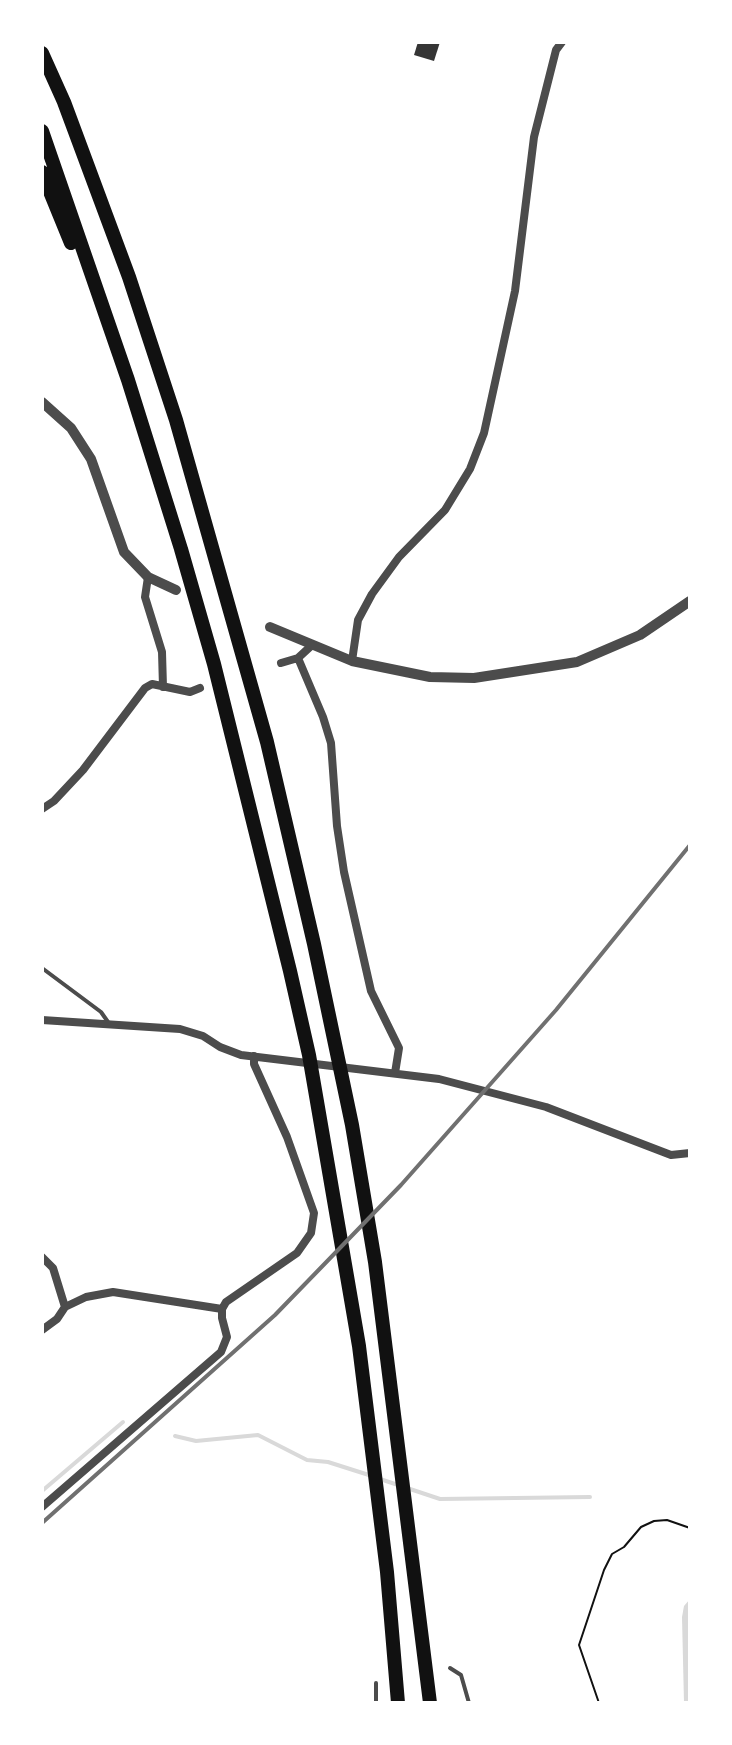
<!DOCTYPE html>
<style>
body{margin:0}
#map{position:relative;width:732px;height:1745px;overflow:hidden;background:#fff;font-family:Montserrat,sans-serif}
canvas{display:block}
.frame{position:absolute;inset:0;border:44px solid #fff;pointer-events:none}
</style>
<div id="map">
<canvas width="732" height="1745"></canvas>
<div class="frame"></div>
</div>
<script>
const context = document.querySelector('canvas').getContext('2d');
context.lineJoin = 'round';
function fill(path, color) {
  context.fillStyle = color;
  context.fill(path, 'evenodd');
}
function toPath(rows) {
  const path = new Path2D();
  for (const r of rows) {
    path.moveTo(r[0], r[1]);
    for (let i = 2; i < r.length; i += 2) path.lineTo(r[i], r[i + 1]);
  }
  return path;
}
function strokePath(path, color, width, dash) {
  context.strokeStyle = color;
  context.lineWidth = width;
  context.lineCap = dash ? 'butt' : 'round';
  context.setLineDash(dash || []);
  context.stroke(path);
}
const water = toPath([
 [690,1599,690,1703,684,1703,682,1617,684,1606]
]);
const stream = toPath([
 [175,1436,196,1441,258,1435,307,1460,328,1462,372,1476],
 [380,1479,398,1485],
 [407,1488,440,1499,590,1497],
 [42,1491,123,1422]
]);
const building = toPath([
 [418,42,440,42,434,61,414,55]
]);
const path = toPath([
 [599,1703,579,1645,604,1570,612,1554,624,1547,641,1527,654,1521,667,1520,690,1528]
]);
const service = toPath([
 [42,968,101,1012,108,1022],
 [450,1668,461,1675,469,1703],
 [376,1683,376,1703]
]);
const minor = toPath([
 [148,577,145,597,162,652,163,687],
 [298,658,323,717,331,743,337,826,344,872,371,991,399,1048,395,1073],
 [352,661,358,620,372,594,399,557,445,510,470,469,484,433,515,291,534,137,556,50,562,42],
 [281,663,298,658,311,646],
 [42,809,54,801,83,770,145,688,152,684,190,692,200,688],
 [42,1020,180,1029,203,1036,220,1047,241,1055,439,1079,546,1107,671,1155,690,1153],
 [42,1257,53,1268,65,1307],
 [42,1330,57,1319,65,1307,86,1297,113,1292,222,1309],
 [42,1507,221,1352,227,1337,222,1318,222,1309,226,1302,297,1253,311,1233,314,1213,287,1137,254,1064,254,1056]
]);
const tertiary = toPath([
 [42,402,71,428,91,459,124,552,148,577,176,590],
 [270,627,352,661,430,677,474,678,577,662,640,635,690,601]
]);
const motorway = toPath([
 [42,53,64,102,129,277,176,420,267,742,314,944,352,1125,375,1262,430,1703],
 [42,131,128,380,181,549,214,664,290,971,309,1055,359,1346,387,1572,398,1703],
 [42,172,71,243]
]);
const rail = toPath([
 [42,1523,275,1315,401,1185,556,1010,690,845]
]);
fill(water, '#d9d9d9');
strokePath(stream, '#d9d9d9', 4);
fill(building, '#353535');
strokePath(path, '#111', 2);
strokePath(service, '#4c4c4c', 4);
strokePath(minor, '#4c4c4c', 8);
strokePath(tertiary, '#4c4c4c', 10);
strokePath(motorway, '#111', 14);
strokePath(rail, '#707070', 4);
</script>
